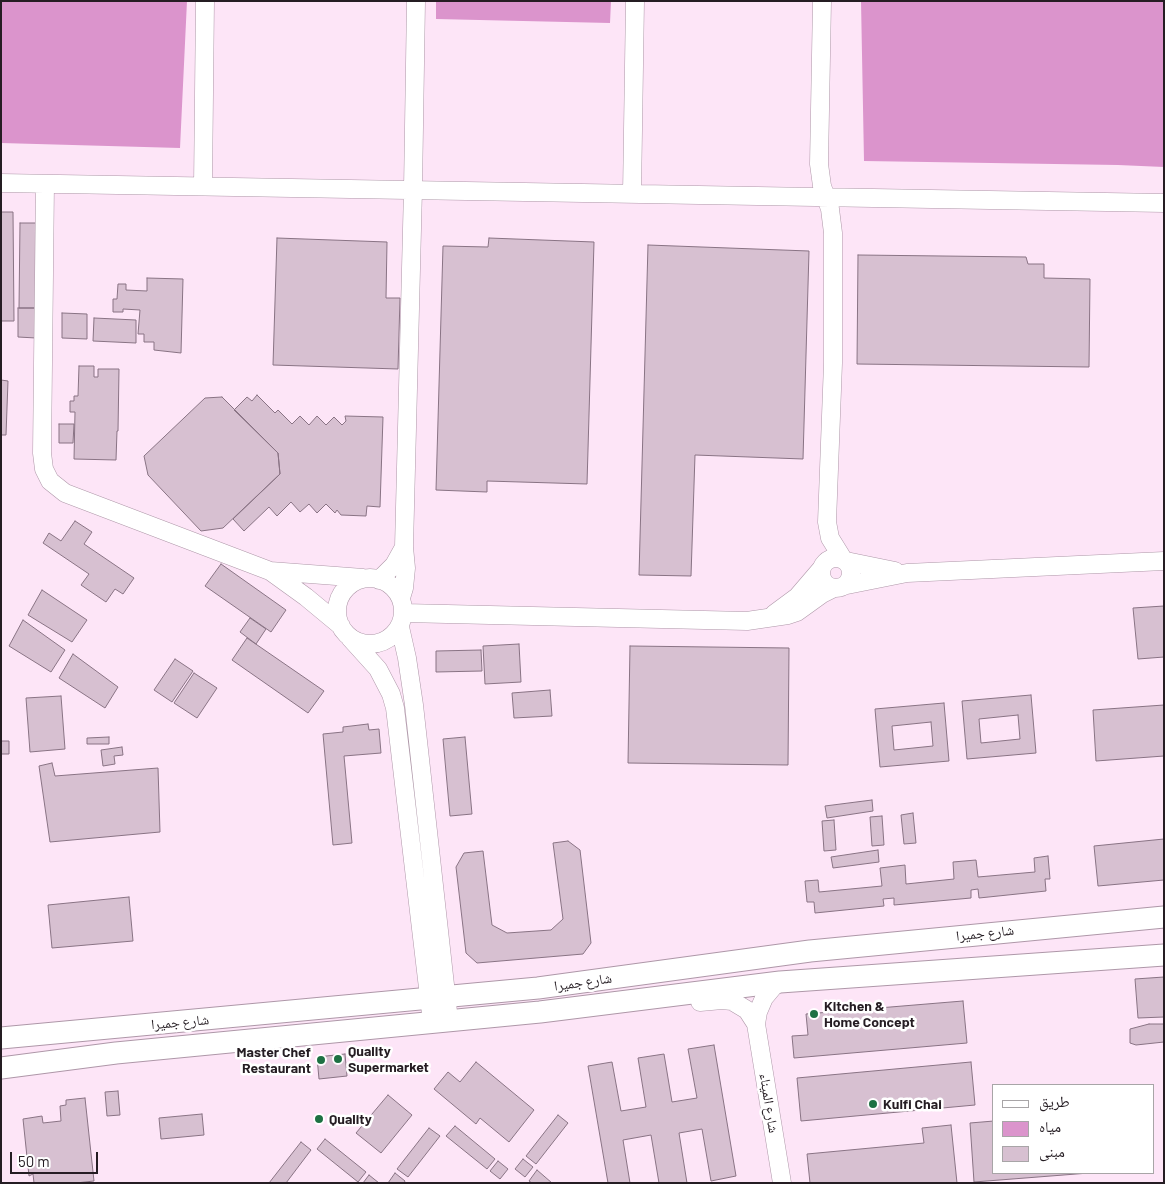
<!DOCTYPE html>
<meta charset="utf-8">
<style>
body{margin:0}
#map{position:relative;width:1165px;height:1184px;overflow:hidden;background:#fde5f7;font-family:Barlow,"Noto Naskh Arabic",sans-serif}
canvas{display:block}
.frame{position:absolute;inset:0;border:2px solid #251d23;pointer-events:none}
.legend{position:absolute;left:992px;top:1084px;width:162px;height:90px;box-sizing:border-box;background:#fff;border:1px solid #a8a5a7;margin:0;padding:6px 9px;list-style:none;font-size:15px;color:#251d23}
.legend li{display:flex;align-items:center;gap:10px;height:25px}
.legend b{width:25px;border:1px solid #a8a5a7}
.scale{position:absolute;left:10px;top:1152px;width:88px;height:22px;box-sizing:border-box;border:2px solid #251d23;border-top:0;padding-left:6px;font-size:15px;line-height:18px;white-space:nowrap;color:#251d23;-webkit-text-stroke:4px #fff;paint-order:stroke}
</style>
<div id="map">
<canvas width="1165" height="1184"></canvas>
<div class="frame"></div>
<ul class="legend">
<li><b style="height:6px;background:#fff"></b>طريق</li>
<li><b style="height:14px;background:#db94cc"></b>مياه</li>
<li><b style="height:14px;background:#d7c0d1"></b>مبنى</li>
</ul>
<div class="scale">50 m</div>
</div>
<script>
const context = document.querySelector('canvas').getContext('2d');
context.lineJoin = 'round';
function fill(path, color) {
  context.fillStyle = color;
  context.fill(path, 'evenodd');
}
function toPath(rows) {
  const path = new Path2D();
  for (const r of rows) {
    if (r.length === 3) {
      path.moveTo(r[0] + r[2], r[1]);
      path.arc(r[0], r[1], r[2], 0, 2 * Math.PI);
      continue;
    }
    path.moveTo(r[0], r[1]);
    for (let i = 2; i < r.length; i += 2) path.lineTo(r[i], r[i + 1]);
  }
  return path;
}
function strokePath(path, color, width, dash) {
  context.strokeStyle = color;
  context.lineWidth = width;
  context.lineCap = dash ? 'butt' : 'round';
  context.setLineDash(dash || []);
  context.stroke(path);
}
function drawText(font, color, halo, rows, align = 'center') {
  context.font = font + ' Barlow,"Noto Naskh Arabic",sans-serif';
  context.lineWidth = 5;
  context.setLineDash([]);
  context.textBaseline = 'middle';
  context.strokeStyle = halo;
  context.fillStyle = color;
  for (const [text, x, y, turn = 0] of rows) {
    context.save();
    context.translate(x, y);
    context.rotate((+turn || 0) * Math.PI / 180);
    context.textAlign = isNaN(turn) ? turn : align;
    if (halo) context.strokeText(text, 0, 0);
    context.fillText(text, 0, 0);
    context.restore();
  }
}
const water = toPath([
 [1,1,187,1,180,148,1,143],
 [436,1,611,1,610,23,436,19],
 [861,1,1164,1,1164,167,1118,165,864,161]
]);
const building = toPath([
 [1,212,13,212,14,321,1,321,1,212],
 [20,223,37,223,37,308,19,308,20,223],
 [277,238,387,242,386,298,400,298,398,369,273,365,277,238],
 [489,238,594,242,587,484,487,481,487,492,436,490,443,246,488,247,489,238],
 [648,245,809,251,803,459,695,455,691,576,639,575,648,245],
 [858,255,1026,257,1028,264,1044,264,1044,278,1090,279,1089,367,857,364,858,255],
 [147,278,183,279,181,353,154,350,154,342,144,342,144,334,138,334,140,310,123,309,123,312,113,312,113,299,117,299,118,284,126,284,126,290,147,291,147,278],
 [18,308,37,308,36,338,18,337,18,308],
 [62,313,87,314,87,339,62,338,62,313],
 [94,318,136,320,136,343,93,341,94,318],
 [79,366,94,366,94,377,98,377,98,369,119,369,118,431,117,431,116,460,74,459,75,412,70,412,70,401,74,401,74,396,78,396,79,366],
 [1,380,8,381,6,435,1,435,1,380],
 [257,395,275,413,278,410,292,424,300,416,309,425,317,416,326,425,334,417,342,425,346,421,345,416,383,417,380,507,367,506,366,516,341,515,337,510,335,513,326,504,317,513,309,504,300,512,291,502,277,516,269,507,244,531,233,519,280,474,278,453,234,410,247,397,252,401,257,395],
 [222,397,278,453,280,474,223,528,201,531,148,475,144,456,205,398,222,397],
 [59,424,74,424,73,443,59,443,59,424],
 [75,521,92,532,84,544,134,578,123,594,115,589,106,602,81,585,89,574,43,543,49,533,61,541,75,521],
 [221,564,286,610,271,632,205,586,221,564],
 [42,590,87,620,72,642,28,615,42,590],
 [1164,606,1164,657,1138,659,1133,608,1164,606],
 [250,618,266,629,256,644,240,632,250,618],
 [23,620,65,650,51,672,9,646,23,620],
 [247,638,324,691,308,713,232,660,247,638],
 [519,644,521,682,485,684,483,646,519,644],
 [630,646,789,648,788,765,628,763,630,646],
 [481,650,482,671,436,672,436,651,481,650],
 [73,654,118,687,105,708,59,678,73,654],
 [175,659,193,671,172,702,154,690,175,659],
 [194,673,217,688,197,718,174,703,194,673],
 [550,690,552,716,514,718,512,693,550,690],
 [1031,695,1036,753,967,759,962,701,1031,695],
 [1018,715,1020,739,981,743,979,719,1018,715],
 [61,696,65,749,30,752,26,698,61,696],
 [944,703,949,761,880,767,875,709,944,703],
 [931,722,933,746,894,750,892,726,931,722],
 [1164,705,1164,756,1096,761,1093,710,1164,705],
 [368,724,369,730,379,729,381,753,344,756,352,843,333,845,323,734,343,732,343,727,368,724],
 [109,737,109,744,87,744,87,738,109,737],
 [465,737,472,814,450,816,443,739,465,737],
 [1,741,9,741,9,754,1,754,1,741],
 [122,747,123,755,114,756,115,764,103,766,101,750,122,747],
 [52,763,55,776,158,768,160,832,50,842,39,766,52,763],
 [872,800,873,811,827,818,825,806,872,800],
 [913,813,916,843,904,844,901,815,913,813],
 [882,816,884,845,872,846,870,817,882,816],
 [834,820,836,850,824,851,822,821,834,820],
 [1164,839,1164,880,1098,886,1094,846,1164,839],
 [568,841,580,850,591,943,583,954,477,963,466,953,456,867,464,853,483,851,492,925,507,933,551,930,563,919,553,843,568,841],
 [878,850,879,862,833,868,831,857,878,850],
 [1048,856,1050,879,1045,879,1046,891,979,898,978,889,971,890,971,898,894,905,894,898,883,899,884,906,815,913,814,902,807,902,805,881,818,880,819,892,882,886,880,868,905,865,906,884,954,879,953,862,976,860,978,877,1035,872,1034,858,1048,856],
 [129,897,133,941,52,948,48,905,129,897],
 [1164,977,1164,1017,1138,1018,1135,979,1164,977],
 [963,1001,967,1043,794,1058,792,1036,808,1035,806,1014,963,1001],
 [1149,1024,1164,1024,1164,1042,1136,1045,1130,1043,1130,1029,1149,1024],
 [714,1045,736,1176,711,1181,702,1129,679,1133,687,1183,659,1183,651,1135,623,1140,630,1183,608,1183,588,1066,612,1062,621,1111,646,1107,638,1058,664,1054,672,1102,697,1098,688,1049,714,1045],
 [345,1054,347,1076,319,1079,317,1057,345,1054],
 [476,1062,534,1110,509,1142,480,1118,476,1124,434,1089,448,1072,460,1082,476,1062],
 [971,1062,975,1105,801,1121,797,1078,971,1062],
 [118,1091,120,1115,107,1116,105,1092,118,1091],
 [388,1095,412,1115,381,1153,356,1133,388,1095],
 [85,1098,94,1181,76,1183,34,1183,33,1174,29,1176,23,1119,42,1116,43,1123,61,1121,60,1106,66,1105,66,1100,85,1098],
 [202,1114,204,1135,161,1139,159,1118,202,1114],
 [558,1115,568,1123,536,1164,526,1156,558,1115],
 [994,1121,994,1173,1089,1173,974,1182,970,1123,994,1121],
 [951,1125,957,1183,810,1183,807,1154,924,1143,922,1128,951,1125],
 [455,1126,495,1159,487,1169,446,1136,455,1126],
 [429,1128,440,1136,408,1177,397,1169,429,1128],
 [325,1139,366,1172,358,1182,317,1149,325,1139],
 [301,1142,311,1150,286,1183,269,1183,301,1142],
 [523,1159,533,1167,525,1177,515,1169,523,1159],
 [498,1161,508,1169,500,1179,490,1171,498,1161],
 [537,1170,552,1183,532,1183,529,1181,537,1170],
 [395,1173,405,1181,404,1183,388,1183,395,1173],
 [369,1175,379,1183,363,1183,369,1175]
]);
const minor = toPath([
 [822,1,819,164,822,186,830,209,833,233,833,363,827,522,830,538,843,559],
 [1,183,1164,203],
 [45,184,42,453,44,469,50,481,65,493,270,571,306,597,341,626],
 [203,186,205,1],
 [632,194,635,1],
 [836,573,15],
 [846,561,895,571],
 [270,571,363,578],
 [370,611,33],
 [379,580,394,565,404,547],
 [847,585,907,573,1164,561],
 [401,598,404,588,406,568,404,547,413,189,416,1],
 [404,613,747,621,788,615,797,612,822,594,834,588],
 [774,614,797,597,821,569],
 [400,627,407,658,414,705,449,1021],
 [350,638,378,669,391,694,395,708,432,1022],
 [780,982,774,986,764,998,758,1012,756,1024,782,1183],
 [700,1002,722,1000,732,1001,747,1010,756,1024]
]);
const major = toPath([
 [1,1038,538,988,810,951,1164,917],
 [1,1068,116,1053,540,1012,780,982,1164,955]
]);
const markers = [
 [814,1014,5,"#1d7143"],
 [338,1059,5,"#1d7143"],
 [321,1060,5,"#1d7143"],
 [873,1104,5,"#1d7143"],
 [319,1119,5,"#1d7143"]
];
const streetNames = [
 ["شارع جميرا",985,933,-6],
 ["شارع جميرا",583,982,-8],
 ["شارع جميرا",180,1022,-5],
 ["شارع الميناء",769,1103,81]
];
const poiNames = [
 ["Kitchen &",824,1006],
 ["Home Concept",824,1022],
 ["Quality",348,1051],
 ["Supermarket",348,1067],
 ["Master Chef",311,1052,"right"],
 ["Restaurant",311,1068,"right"],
 ["Kulfi Chai",883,1104],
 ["Quality",329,1119]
];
fill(water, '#db94cc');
fill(building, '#d7c0d1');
strokePath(building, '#897384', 1);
strokePath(minor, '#ae97a8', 19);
strokePath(major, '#ae97a8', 23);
strokePath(minor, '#fff', 18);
strokePath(major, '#fff', 21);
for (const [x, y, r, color] of markers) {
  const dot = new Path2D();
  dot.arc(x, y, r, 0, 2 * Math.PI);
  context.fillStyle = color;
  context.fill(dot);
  strokePath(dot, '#fff', 2);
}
drawText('14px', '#251d23', '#fff', streetNames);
drawText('bold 14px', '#251d23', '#fff', poiNames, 'left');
</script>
